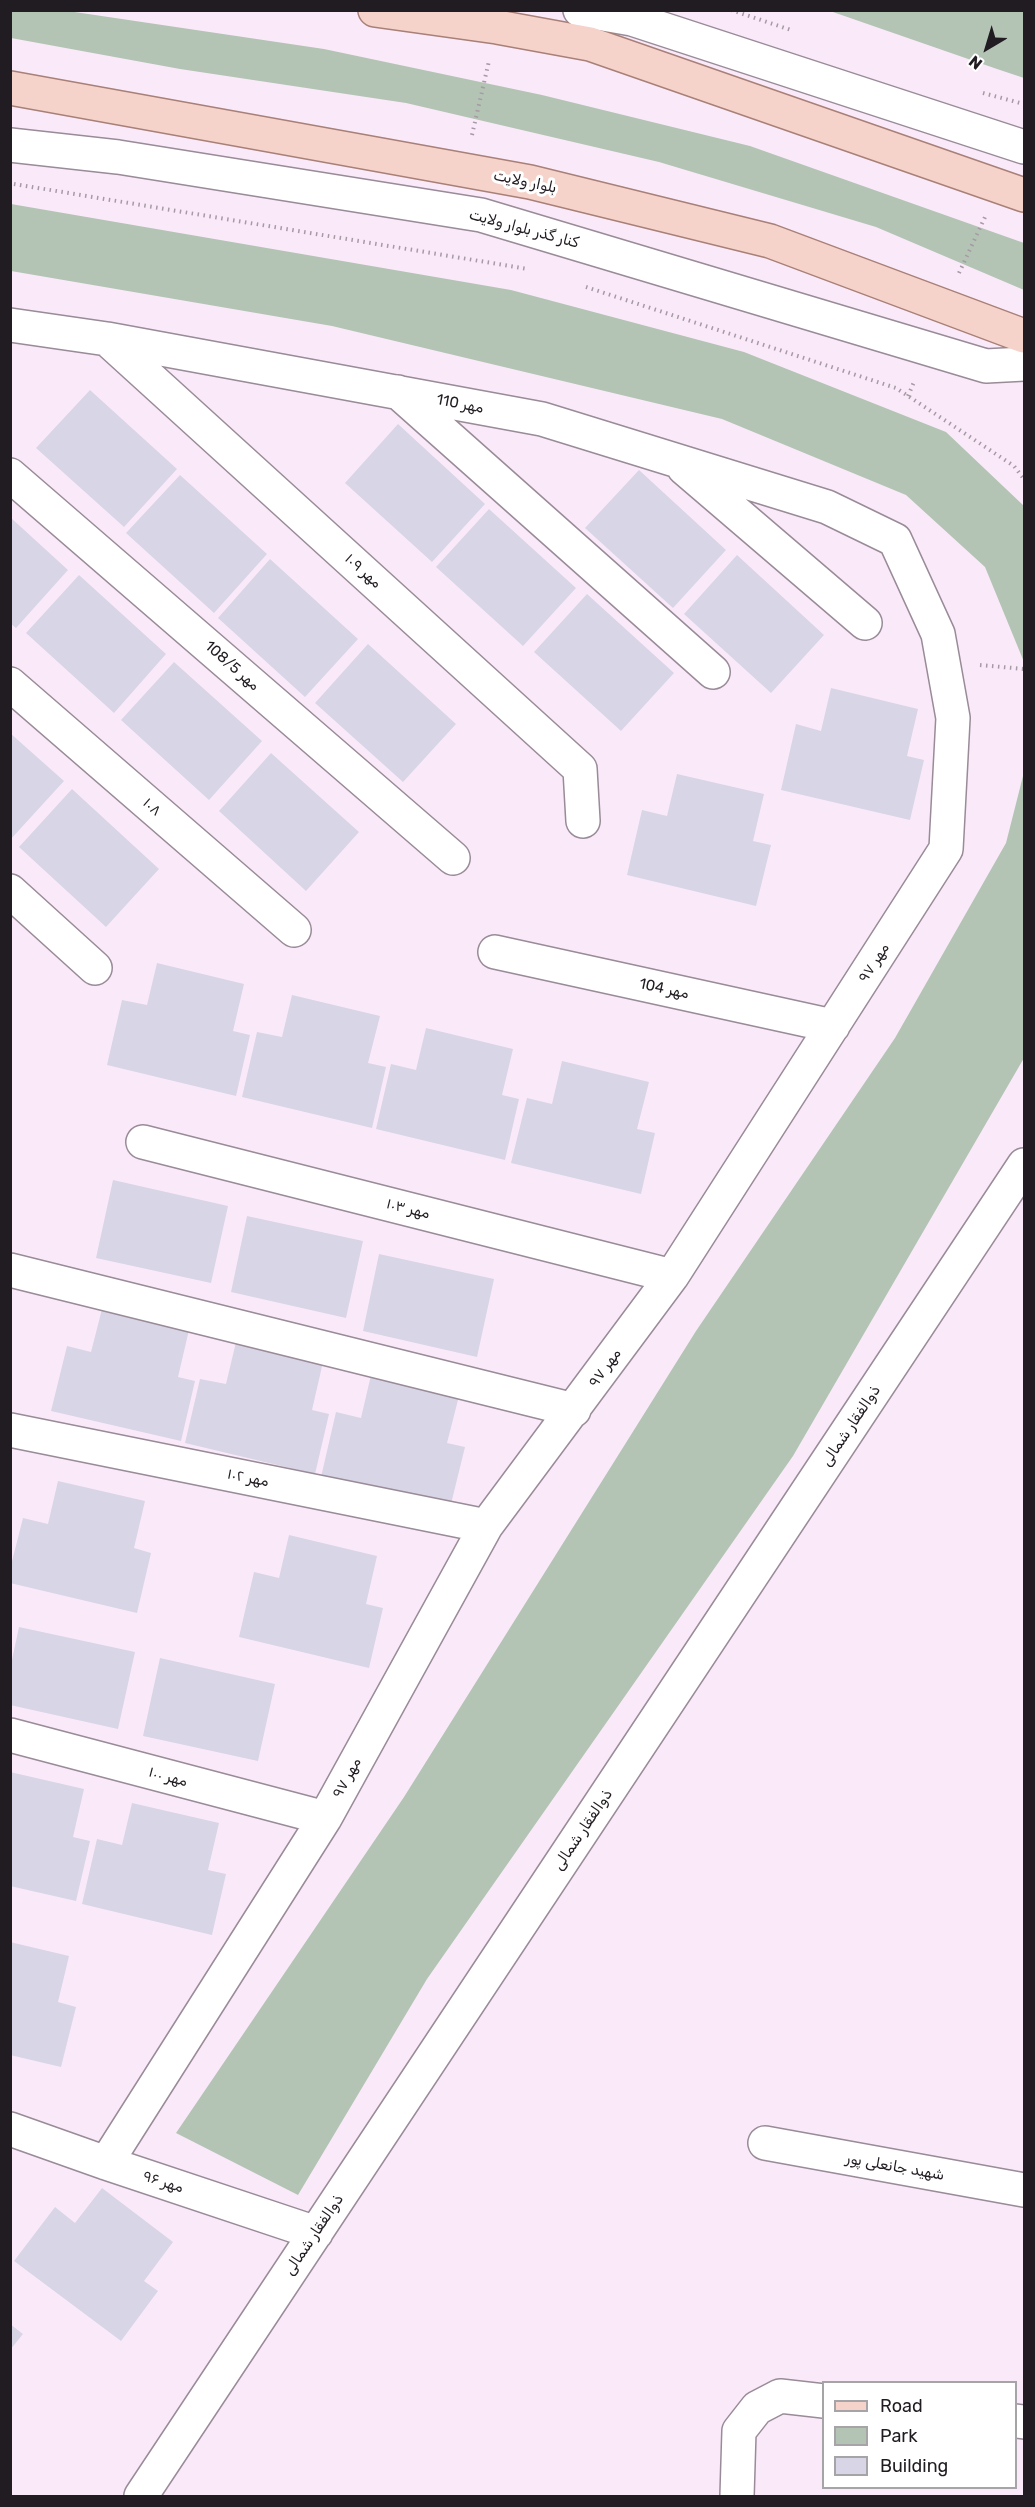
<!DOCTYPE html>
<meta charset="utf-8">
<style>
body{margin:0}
#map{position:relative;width:1035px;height:2507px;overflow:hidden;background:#faeaf9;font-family:Rubik,sans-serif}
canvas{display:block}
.frame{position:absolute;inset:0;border:12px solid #211c21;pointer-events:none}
.legend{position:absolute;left:822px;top:2381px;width:195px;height:108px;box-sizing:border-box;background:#fff;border:2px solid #a6a4a6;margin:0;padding:8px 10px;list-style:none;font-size:18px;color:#211c21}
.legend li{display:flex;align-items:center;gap:12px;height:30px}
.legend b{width:30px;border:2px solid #a6a4a6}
.north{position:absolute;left:957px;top:18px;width:60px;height:60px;-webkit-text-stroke:4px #fff;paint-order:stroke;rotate:218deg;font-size:16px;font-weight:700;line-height:24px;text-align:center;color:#211c21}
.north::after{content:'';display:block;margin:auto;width:21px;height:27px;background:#211c21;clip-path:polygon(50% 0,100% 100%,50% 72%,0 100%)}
</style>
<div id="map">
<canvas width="1035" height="2507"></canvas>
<div class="frame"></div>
<ul class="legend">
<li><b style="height:8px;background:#f6d3ca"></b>Road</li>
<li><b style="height:16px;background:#b3c4b4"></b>Park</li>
<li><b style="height:16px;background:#d8d5e7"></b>Building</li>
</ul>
<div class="north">N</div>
</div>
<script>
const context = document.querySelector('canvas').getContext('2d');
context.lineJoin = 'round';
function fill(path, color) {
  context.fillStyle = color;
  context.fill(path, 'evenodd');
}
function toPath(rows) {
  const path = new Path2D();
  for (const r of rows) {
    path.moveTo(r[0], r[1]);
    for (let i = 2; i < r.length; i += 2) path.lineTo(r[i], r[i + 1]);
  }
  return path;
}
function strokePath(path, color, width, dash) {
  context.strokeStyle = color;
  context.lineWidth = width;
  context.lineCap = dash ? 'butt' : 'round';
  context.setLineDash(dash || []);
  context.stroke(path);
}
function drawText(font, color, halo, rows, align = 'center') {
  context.font = font + ' Rubik,Vazirmatn,sans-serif';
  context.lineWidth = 6;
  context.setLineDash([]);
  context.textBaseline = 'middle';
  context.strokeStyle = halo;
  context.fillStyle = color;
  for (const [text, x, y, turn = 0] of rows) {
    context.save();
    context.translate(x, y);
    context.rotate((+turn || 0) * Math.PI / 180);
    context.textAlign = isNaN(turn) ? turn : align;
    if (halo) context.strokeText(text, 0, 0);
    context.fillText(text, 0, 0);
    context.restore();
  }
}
const green = toPath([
 [10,11,68,11,324,49,542,95,750,146,1024,243,1024,290,876,227,659,162,406,103,180,69,11,38],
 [830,11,1024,11,1024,78,997,69],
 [11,204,511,290,744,352,946,432,1024,506,1024,662,985,567,906,495,722,419,332,326,11,271],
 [1024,772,1024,1058,793,1456,427,1979,298,2195,176,2133,404,1797,696,1331,895,1038,1006,843]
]);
const building = toPath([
 [90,390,177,469,124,527,36,448],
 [398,424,485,504,432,562,345,483],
 [639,470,726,550,673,608,585,528],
 [180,475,267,554,214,613,126,533],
 [489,509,576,588,523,646,436,567],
 [10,517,68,570,16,628,10,623],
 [737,555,824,635,771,693,684,614],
 [270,559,358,639,305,697,218,618],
 [79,575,166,654,114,713,26,633],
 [587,594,674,673,621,731,534,652],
 [368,644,456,724,403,782,315,703],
 [174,662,262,741,209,800,121,720],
 [831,688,918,709,907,756,924,760,910,820,781,790,796,724,821,731],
 [10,733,64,781,10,840],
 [271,753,359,832,306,891,219,811],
 [677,774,764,794,753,841,771,845,756,906,627,875,642,810,667,816],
 [72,789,159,869,106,927,19,847],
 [157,963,244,984,233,1031,250,1035,236,1096,107,1065,122,1000,147,1005],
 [292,995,380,1016,368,1063,386,1067,372,1128,242,1097,257,1032,282,1037],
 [426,1028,513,1049,502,1095,519,1099,505,1160,376,1129,391,1064,416,1070],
 [562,1061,649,1082,637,1129,655,1133,641,1194,511,1163,527,1098,552,1104],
 [113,1180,228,1206,211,1283,96,1258],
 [247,1216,363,1241,346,1318,231,1292],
 [379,1254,494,1279,477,1357,363,1331],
 [102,1309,189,1330,178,1377,195,1381,181,1441,51,1411,67,1346,91,1352],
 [236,1342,323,1362,312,1410,329,1414,315,1474,185,1443,200,1379,226,1384],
 [371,1375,459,1396,447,1443,465,1447,450,1508,321,1477,336,1412,361,1418],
 [58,1481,145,1501,134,1548,151,1553,137,1613,10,1583,10,1569,23,1518,48,1524],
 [289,1535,377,1556,366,1604,383,1608,369,1668,239,1637,254,1572,279,1578],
 [19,1627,135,1652,118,1729,10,1705,10,1669],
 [160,1658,275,1684,258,1761,143,1736],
 [10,1772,84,1789,73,1837,90,1841,76,1901,10,1886],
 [132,1803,219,1823,208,1870,226,1874,212,1935,82,1904,97,1839,122,1845],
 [10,1942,69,1956,58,2002,76,2007,61,2067,10,2055],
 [102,2188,173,2242,144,2281,158,2291,121,2341,14,2261,55,2207,75,2223],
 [10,2324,23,2334,10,2350]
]);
const path = toPath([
 [731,10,791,30],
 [983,93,1024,104],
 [472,135,489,61],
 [14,184,528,269],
 [959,273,985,217],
 [586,287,896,388,1014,466,1024,479],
 [908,396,914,382],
 [980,665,1024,669]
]);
const minor = toPath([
 [580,10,632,19,1024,147],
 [10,145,118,157,481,215,986,366,1024,364],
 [10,325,107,339,542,419,827,507,895,540,938,634,953,718,946,849,672,1276,486,1526,325,1818,106,2163],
 [107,339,580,769,583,821],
 [398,392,713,672],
 [684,468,865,623],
 [10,475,453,858],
 [10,684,294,930],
 [10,891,95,968],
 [495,952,833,1026],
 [143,1142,672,1276],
 [10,1270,574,1410],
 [10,1430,486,1526],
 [10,1735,325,1818],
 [10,2129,106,2163,316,2233],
 [765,2143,1024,2190],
 [1016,2421,1024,2422],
 [141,2496,1024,1165],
 [737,2496,739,2431,757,2408,780,2396,824,2401]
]);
const major = toPath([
 [375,10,497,27,590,44,1024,195],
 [10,88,530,182,770,241,1024,336]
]);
const streetNames = [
 ["بلوار ولایت",525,182,12],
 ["کنار گذر بلوار ولایت",524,229,15],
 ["مهر 110",460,404,11],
 ["مهر ۱۰۹",363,571,42],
 ["مهر 108/5",232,666,41],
 ["۱۰۸",152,807,41],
 ["مهر ۹۷",874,963,-57],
 ["مهر 104",664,989,12],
 ["مهر ۱۰۳",408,1209,14],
 ["مهر ۹۷",605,1368,-54],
 ["ذوالفقار شمالی",851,1426,-56],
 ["مهر ۱۰۲",248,1478,11],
 ["مهر ۱۰۰",168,1777,15],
 ["مهر ۹۷",347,1778,-61],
 ["ذوالفقار شمالی",583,1830,-56],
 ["شهید جانعلی پور",895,2167,10],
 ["مهر ۹۶",163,2182,18],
 ["ذوالفقار شمالی",314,2235,-56]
];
fill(green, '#b3c4b4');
fill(building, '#d8d5e7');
strokePath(minor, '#998b98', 36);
strokePath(major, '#a88078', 36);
strokePath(path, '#a69aa5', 4, [1.5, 4.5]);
strokePath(minor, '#fff', 33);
strokePath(major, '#f6d3ca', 33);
drawText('15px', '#211c21', '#fff', streetNames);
</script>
